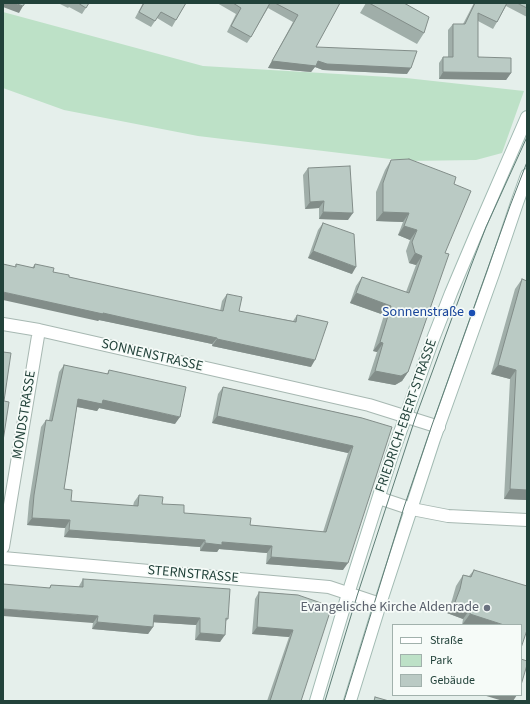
<!DOCTYPE html>
<meta charset="utf-8">
<style>
body{margin:0}
#map{position:relative;width:530px;height:704px;overflow:hidden;background:#e5efeb;font-family:"Source Sans 3",sans-serif}
canvas{display:block}
.frame{position:absolute;inset:0;border:4px solid #22423a;pointer-events:none}
.legend{position:absolute;left:392px;top:624px;width:130px;height:72px;box-sizing:border-box;background:#f6fbf8;border:1px solid #a1b1ac;margin:0;padding:5px 7px;list-style:none;font-size:12px;color:#22423a}
.legend li{display:flex;align-items:center;gap:8px;height:20px}
.legend b{width:20px;border:1px solid #a1b1ac}
</style>
<div id="map">
<canvas width="530" height="704"></canvas>
<div class="frame"></div>
<ul class="legend">
<li><b style="height:5px;background:#fff"></b>Straße</li>
<li><b style="height:11px;background:#bde1c7"></b>Park</li>
<li><b style="height:11px;background:#bacac4"></b>Gebäude</li>
</ul>
</div>
<script>
const context = document.querySelector('canvas').getContext('2d');
context.lineJoin = 'round';
function fill(path, color) {
  context.fillStyle = color;
  context.fill(path, 'evenodd');
}
function toPath(rows) {
  const path = new Path2D();
  for (const r of rows) {
    path.moveTo(r[0], r[1]);
    for (let i = 2; i < r.length; i += 2) path.lineTo(r[i], r[i + 1]);
  }
  return path;
}
function strokePath(path, color, width, dash) {
  context.strokeStyle = color;
  context.lineWidth = width;
  context.lineCap = dash ? 'butt' : 'round';
  context.setLineDash(dash || []);
  context.stroke(path);
}
function drawText(font, color, halo, rows, align = 'center') {
  context.font = font + ' "Source Sans 3",sans-serif';
  context.lineWidth = 3.5;
  context.setLineDash([]);
  context.textBaseline = 'middle';
  context.strokeStyle = halo;
  context.fillStyle = color;
  for (const [text, x, y, turn = 0] of rows) {
    context.save();
    context.translate(x, y);
    context.rotate((+turn || 0) * Math.PI / 180);
    context.textAlign = isNaN(turn) ? turn : align;
    if (halo) context.strokeText(text, 0, 0);
    context.fillText(text, 0, 0);
    context.restore();
  }
}
const green = toPath([
 [3,12,203,66,406,78,524,91,502,153,476,160,407,161,198,136,64,110,3,88]
]);
const minor = toPath([
 [3,324,39,330,369,405,439,427],
 [379,498,412,509,448,516,527,520],
 [3,547,39,330],
 [3,558,329,587,380,604]
]);
const secondary = toPath([
 [316,701,348,594,392,455,433,339,451,293,476,234,527,117],
 [350,701,380,604,434,439,493,274,517,203,527,175]
]);
const tram = toPath([
 [325,701,357,596,415,419,471,266,486,227,527,137],
 [344,701,404,507,432,425,510,206,527,162]
]);
const wall = toPath([
 [58,3,89,3,82,14,69,7,68,8],
 [143,3,186,3,176,20,172,27,157,18,151,27,135,18],
 [217,3,340,3,316,47,407,74,323,70,315,67,311,72,268,68,293,22,268,8,251,37,247,43,227,32,236,14],
 [366,3,404,3,424,33,417,44,360,13],
 [474,3,527,3,527,17,506,6,497,22,493,29,478,21,478,57,511,73,506,80,439,79,439,63,443,57,448,57,448,30,453,24,463,24],
 [391,160,454,184,445,253,408,372,402,381,395,385,368,380,377,352,373,351,384,315,350,303,356,286,362,277,406,292,416,265,409,263,406,251,410,240,398,235,403,222,376,221,376,192,385,170],
 [308,168,348,220,319,219,319,208,305,209,303,175],
 [323,223,352,274,308,258,318,230],
 [16,264,32,268,35,264,53,272,69,277,220,311,222,301,227,294,239,311,293,321,297,315,311,367,212,346,212,344,129,326,99,320,98,321,15,266],
 [522,279,527,500,504,499,510,379,491,374,515,289],
 [64,365,107,374,109,370,175,424,99,408,97,411,77,407,64,489,71,501,133,506,134,502,139,495,184,513,250,525,323,532,348,453,212,423,218,394,223,387,362,418,343,570,266,564,267,553,219,549,217,552,200,551,200,547,64,537,65,528,27,525,29,502,41,427,46,420,49,420,59,372],
 [474,570,521,625,462,625,463,619,447,613,452,600,456,586,463,575,469,576],
 [83,579,228,619,226,621,220,642,195,640,196,625,153,622,153,627,148,634,92,629,93,623,49,588,51,585,79,587,79,586],
 [259,592,298,595,301,701,267,701,289,637,252,634,255,599]
]);
const shadedWall = toPath([
 [3,3,14,3,23,6,19,13,3,7],
 [272,61,318,61,411,68,407,74,323,70,315,67,311,72,268,68],
 [443,72,511,73,506,80,439,79],
 [324,201,319,208,305,209,310,202],
 [323,212,353,213,348,220,319,219],
 [383,212,409,213,403,222,376,221],
 [404,226,417,230,410,240,398,235],
 [313,251,356,267,352,274,308,258],
 [415,253,422,256,416,265,409,263],
 [3,292,103,313,217,338,212,344,99,320,98,321,3,300],
 [356,293,391,306,384,315,350,303],
 [217,339,315,360,311,367,212,346],
 [380,342,383,343,377,352,373,351],
 [498,365,516,370,510,379,491,374],
 [375,371,408,372,402,381,395,385,368,380],
 [78,399,103,400,180,417,175,424,99,408,97,411,73,406],
 [217,416,353,446,348,453,212,423],
 [510,489,527,490,527,500,504,499],
 [32,518,70,520,65,528,27,525],
 [69,530,205,540,200,547,64,537],
 [222,542,272,546,267,553,219,549,217,552,200,551,205,543],
 [271,557,348,563,343,570,266,564],
 [455,602,471,608,463,619,447,613],
 [3,609,98,616,93,623,3,616],
 [470,614,504,625,462,625],
 [154,615,200,618,196,625,149,622],
 [97,622,153,627,148,634,92,629],
 [257,627,293,630,289,637,252,634],
 [200,633,225,635,220,642,195,640],
 [483,695,517,695,513,701,503,701]
]);
const building = toPath([
 [14,3,25,3,23,6,14,3],
 [78,3,89,3,86,8,78,3],
 [144,3,186,3,176,20,161,12,155,21,139,12,144,3],
 [233,3,270,3,251,37,231,26,241,8,233,3],
 [275,3,340,3,316,47,417,51,411,68,327,64,318,61,316,66,272,61,298,15,275,3],
 [369,3,404,3,429,17,424,33,369,3],
 [475,3,507,3,497,22,478,13,478,57,511,58,511,73,443,72,443,57,453,57,453,24,465,24,475,3],
 [517,3,527,3,527,8,517,3],
 [409,159,456,177,454,184,471,191,445,253,449,254,408,372,401,376,375,371,383,343,380,342,391,306,356,293,362,277,409,293,422,256,415,253,412,242,417,230,404,226,409,213,383,212,383,183,391,160,409,159],
 [350,166,353,213,323,212,324,201,310,202,308,168,350,166],
 [323,223,354,234,356,267,313,251,323,223],
 [3,264,16,267,16,264,34,268,35,264,54,268,53,272,69,275,69,277,223,311,227,294,242,297,239,311,296,322,297,315,328,322,315,360,217,339,217,338,134,320,103,313,103,314,3,292,3,264],
 [522,279,527,281,527,490,510,489,516,370,498,365,522,279],
 [3,352,11,353,4,401,9,402,3,441,3,352],
 [64,365,108,374,109,370,186,387,180,417,103,400,102,404,78,399,64,489,72,490,71,501,138,506,139,495,163,497,162,504,184,505,184,513,251,518,250,525,326,532,353,446,217,416,223,387,362,418,392,427,348,563,271,557,272,546,222,542,222,545,205,543,205,540,69,530,70,520,32,518,34,495,46,420,52,421,64,365],
 [474,570,527,586,527,630,521,648,521,625,504,625,470,614,471,608,455,602,460,589,463,575,471,577,474,570],
 [83,579,230,589,228,619,226,618,225,635,200,633,200,618,154,615,153,627,97,622,98,616,3,609,3,584,50,588,51,585,83,587,83,579],
 [259,592,298,595,327,605,330,612,301,701,270,701,293,630,257,627,259,592],
 [521,659,527,661,527,665,521,685,521,659],
 [375,697,389,701,374,701,375,697]
]);
const markers = [
 [472,313,4,"#1a4fb4"],
 [487,608,4,"#6b7280"]
];
const transitNames = [
 ["Sonnenstraße",464,313]
];
const streetNames = [
 ["SONNENSTRASSE",152,356,13],
 ["MONDSTRASSE",25,415,-81],
 ["FRIEDRICH-EBERT-STRASSE",407,416,-71],
 ["STERNSTRASSE",193,575,5]
];
const worshipNames = [
 ["Evangelische Kirche Aldenrade",479,608]
];
fill(green, '#bde1c7');
strokePath(minor, '#a7b8b2', 14);
strokePath(secondary, '#a2bbb3', 14);
strokePath(minor, '#fff', 12);
strokePath(secondary, '#fff', 12);
strokePath(tram, '#5d7d75', 1);
fill(wall, '#a0aea9');
fill(shadedWall, '#828d89');
fill(building, '#bacac4');
strokePath(building, '#828d89', 1);
for (const [x, y, r, color] of markers) {
  const dot = new Path2D();
  dot.arc(x, y, r, 0, 2 * Math.PI);
  context.fillStyle = color;
  context.fill(dot);
  strokePath(dot, '#f6fbf8', 1.5);
}
drawText('14px', '#164399', '#f6fbf8', transitNames, 'right');
drawText('14px', '#22423a', '#f6fbf8', streetNames);
drawText('14px', '#5b616d', '#f6fbf8', worshipNames, 'right');
</script>
